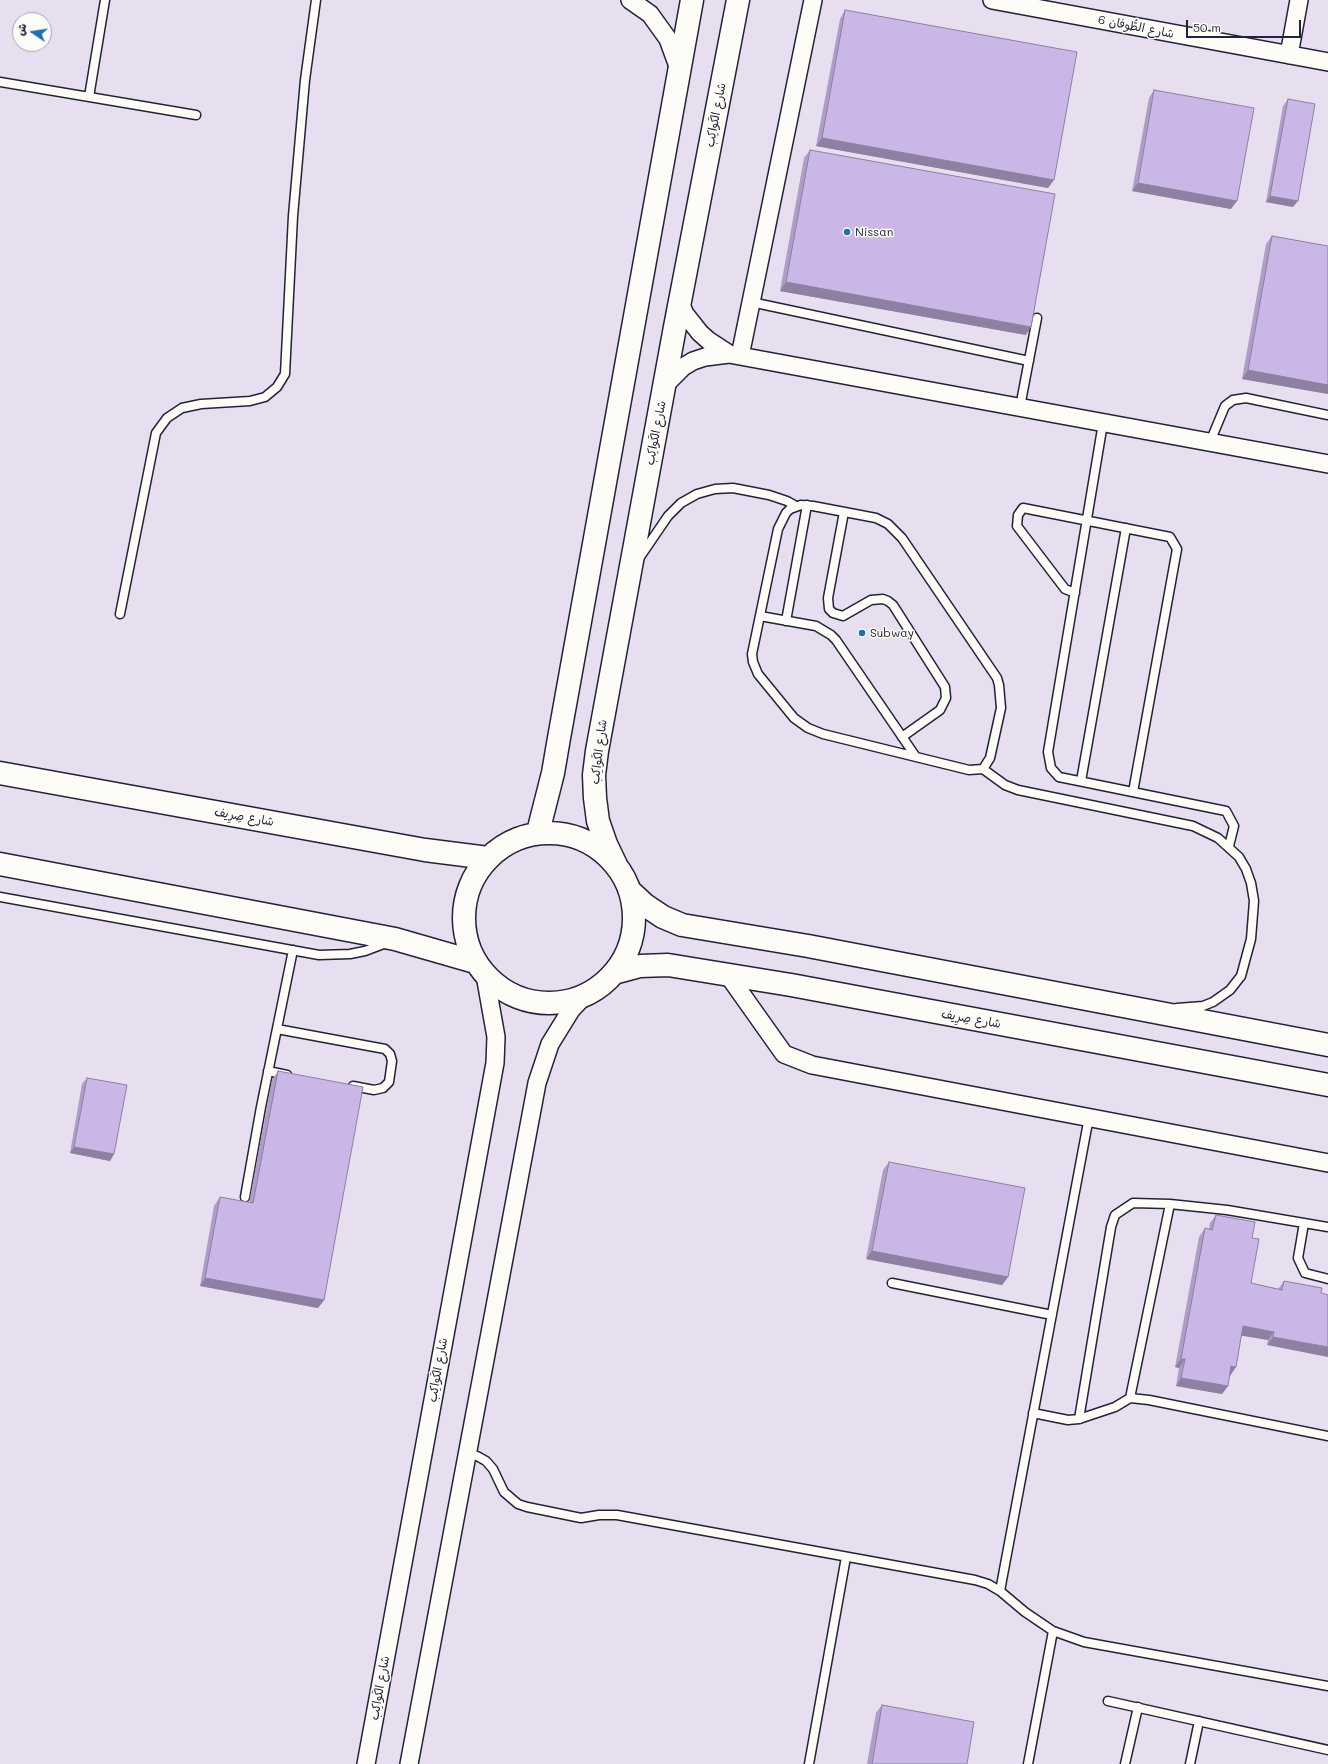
<!DOCTYPE html>
<meta charset="utf-8">
<style>
body{margin:0}
#map{position:relative;width:1328px;height:1764px;overflow:hidden;background:#f3eef4;font-family:Mali,"Playpen Sans Arabic",sans-serif}
canvas{display:block}
.north{position:absolute;left:12px;top:12px;width:40px;height:40px;box-sizing:border-box;background:#fdfcf7;border:1px solid #a5a5ac;border-radius:50%;rotate:283deg;font-size:11px;font-weight:700;line-height:16px;text-align:center;color:#22223b}
.north::after{content:'';display:block;margin:auto;width:14px;height:18px;background:#1f6fb2;clip-path:polygon(50% 0,100% 100%,50% 72%,0 100%)}
.scale{position:absolute;left:1186px;top:20px;width:115px;height:18px;box-sizing:border-box;border:2px solid #22223b;border-top:0;padding-left:5px;font-size:12px;line-height:14px;white-space:nowrap;color:#22223b;-webkit-text-stroke:3px #fdfcf7;paint-order:stroke}
</style>
<div id="map">
<canvas width="1328" height="1764"></canvas>
<div class="north">ش</div>
<div class="scale">50 m</div>
</div>
<script>
const context = document.querySelector('canvas').getContext('2d');
context.lineJoin = 'round';
function fill(path, color) {
  context.fillStyle = color;
  context.fill(path, 'evenodd');
}
function toPath(rows) {
  const path = new Path2D();
  for (const r of rows) {
    if (r.length === 3) {
      path.moveTo(r[0] + r[2], r[1]);
      path.arc(r[0], r[1], r[2], 0, 2 * Math.PI);
      continue;
    }
    path.moveTo(r[0], r[1]);
    for (let i = 2; i < r.length; i += 2) path.lineTo(r[i], r[i + 1]);
  }
  return path;
}
function strokePath(path, color, width, dash) {
  context.strokeStyle = color;
  context.lineWidth = width;
  context.lineCap = dash ? 'butt' : 'round';
  context.setLineDash(dash || []);
  context.stroke(path);
}
function drawText(font, color, halo, rows, align = 'center') {
  context.font = font + ' Mali,"Playpen Sans Arabic",sans-serif';
  context.lineWidth = 3;
  context.setLineDash([]);
  context.textBaseline = 'middle';
  context.strokeStyle = halo;
  context.fillStyle = color;
  for (const [text, x, y, turn = 0] of rows) {
    context.save();
    context.translate(x, y);
    context.rotate((+turn || 0) * Math.PI / 180);
    context.textAlign = isNaN(turn) ? turn : align;
    if (halo) context.strokeText(text, 0, 0);
    context.fillText(text, 0, 0);
    context.restore();
  }
}
const built = toPath([
 [0,0,1328,0,1328,1764,0,1764],
 [20,20,44,20,44,44,20,44]
]);
const lane = toPath([
 [0,82,196,115],
 [89,97,105,0],
 [751,302,1029,361],
 [1020,407,1037,318],
 [1103,423,1048,752,1051,768,1059,777,1226,811,1234,826,1229,846],
 [1210,442,1225,406,1233,400,1246,398,1328,415],
 [801,505,813,506,876,518,888,524,902,538,997,678,999,685,1001,708,990,758,983,769,969,770,823,734,808,728,794,718,758,674,753,662,752,654,778,529,786,513,790,509,801,505],
 [844,512,828,598,829,609,833,613,843,616,871,600,883,599,888,601,893,605,945,687,946,698,940,710,902,737],
 [640,557,668,516,681,503,697,494,715,489,733,488,769,495,787,501,796,506],
 [1075,593,1065,589,1017,526,1018,515,1023,508,1170,537,1177,549,1133,792],
 [120,614,156,433,167,418,182,408,201,404,250,401,265,397,277,387,285,374,293,216,305,80,316,0],
 [760,616,816,626,831,635,836,640,916,757],
 [786,621,807,505],
 [983,769,1005,785,1018,790,1193,826,1218,838,1239,857,1246,869,1251,883,1254,901,1251,939,1241,976,1230,990,1213,1002,1203,1006,1177,1008],
 [1081,781,1126,528],
 [0,897,319,955,350,954,365,951,386,943],
 [277,1029,385,1049,390,1054,392,1061,389,1082,383,1088,374,1090,353,1086],
 [268,1071,287,1075],
 [245,1197,261,1107,293,950],
 [1304,1223,1298,1258,1305,1273,1328,1279],
 [892,1283,1052,1315],
 [1130,1398,1170,1204],
 [1033,1413,1068,1420,1079,1419,1115,1407,1130,1398,1149,1400,1328,1436],
 [1079,1419,1111,1227,1115,1215,1133,1203,1170,1204,1227,1210,1328,1227],
 [468,1453,477,1456,486,1461,493,1469,504,1492,518,1504,527,1507,581,1518,599,1515,617,1515,975,1580,988,1584,1000,1591,1025,1612,1053,1631,1084,1642,1328,1686],
 [1000,1591,1089,1117],
 [1108,1701,1328,1750],
 [809,1764,846,1557],
 [1028,1764,1053,1631],
 [1125,1764,1138,1707],
 [1190,1764,1199,1721]
]);
const street = toPath([
 [630,0,650,14,668,39,679,69],
 [992,0,1328,62],
 [1289,55,1299,0],
 [680,303,685,314,700,333,709,341,729,354],
 [740,356,813,0],
 [665,385,683,367,693,361,705,357,729,354,1328,464],
 [728,975,784,1054,812,1065,1328,1163],
 [366,1764,495,1063,496,1037,485,975],
 [409,1764,537,1083,550,1044,571,1010,584,996]
]);
const secondary = toPath([
 [0,773,425,850,488,858],
 [538,832,553,773,559,738,692,0],
 [549,918,85],
 [0,864,395,939,475,962],
 [616,865,606,844,598,821,595,798,594,775,597,751,675,327,738,0],
 [630,891,645,905,663,917,682,925,808,946,1328,1045],
 [614,973,640,966,668,965,791,985,1328,1085]
]);
const wall = toPath([
 [845,10,1048,188,816,146,840,19],
 [1154,90,1231,209,1132,191,1149,98],
 [1288,99,1293,207,1266,202,1283,106],
 [810,150,1026,335,780,291,804,158],
 [1272,236,1328,246,1328,394,1242,379,1266,244],
 [278,1071,324,1300,318,1308,200,1286,214,1206,220,1197,249,1203,272,1080],
 [87,1078,114,1154,110,1161,70,1153,82,1084],
 [889,1162,1008,1277,1002,1285,866,1259,883,1170],
 [1216,1215,1252,1238,1251,1283,1278,1289,1284,1281,1322,1288,1267,1345,1268,1340,1242,1335,1230,1376,1229,1376,1228,1386,1222,1394,1176,1386,1179,1368,1175,1367,1199,1237,1205,1228,1209,1229,1210,1223],
 [882,1705,967,1764,867,1764,876,1713]
]);
const shadedWall = toPath([
 [822,138,1054,180,1048,188,816,146],
 [1138,183,1237,201,1231,209,1132,191],
 [1270,196,1298,201,1293,207,1266,202],
 [786,282,1031,327,1026,335,780,291],
 [1248,370,1328,385,1328,394,1242,379],
 [74,1147,114,1154,110,1161,70,1153],
 [872,1251,1008,1277,1002,1285,866,1259],
 [205,1278,324,1300,318,1308,200,1286],
 [1243,1326,1274,1332,1268,1340,1237,1335],
 [1273,1337,1328,1347,1328,1357,1267,1345],
 [1181,1359,1185,1359,1179,1368,1175,1367],
 [1231,1366,1236,1367,1230,1376,1225,1375],
 [1181,1378,1228,1386,1222,1394,1176,1386]
]);
const building = toPath([
 [845,10,1077,52,1054,180,822,138,845,10],
 [1154,90,1254,108,1237,201,1138,183,1154,90],
 [1288,99,1315,104,1298,201,1270,196,1288,99],
 [810,150,1055,194,1031,327,786,282,810,150],
 [1272,236,1328,246,1328,385,1248,370,1272,236],
 [278,1071,363,1087,324,1300,205,1278,220,1197,253,1203,278,1071],
 [87,1078,127,1085,114,1154,74,1147,87,1078],
 [889,1162,1025,1188,1008,1277,872,1251,889,1162],
 [1216,1215,1255,1222,1252,1238,1259,1239,1251,1283,1282,1290,1284,1281,1322,1288,1321,1293,1328,1295,1328,1347,1273,1337,1274,1332,1243,1326,1236,1367,1231,1366,1228,1386,1181,1378,1185,1359,1181,1359,1205,1228,1212,1230,1216,1215],
 [882,1705,974,1722,967,1764,872,1764,882,1705]
]);
const markers = [
 [847,232,4,"#1f6fb2"],
 [862,633,4,"#1f6fb2"]
];
const streetNames = [
 ["شارع الطُّوفان 6",1136,27,11],
 ["شارع الكَواكِب",716,115,-79],
 ["شارع الكَواكِب",656,433,-79],
 ["شارع الكَواكِب",599,752,-83],
 ["شارع صِرِيف",244,817,10],
 ["شارع صِرِيف",971,1019,10],
 ["شارع الكَواكِب",438,1370,-80],
 ["شارع الكَواكِب",380,1688,-80]
];
const poiNames = [
 ["Nissan",855,232],
 ["Subway",870,633]
];
fill(built, '#e7def0');
strokePath(lane, '#22223b', 11);
strokePath(street, '#22223b', 20);
strokePath(secondary, '#22223b', 25);
strokePath(lane, '#fdfcf7', 8);
strokePath(street, '#fdfcf7', 17);
strokePath(secondary, '#fdfcf7', 22);
fill(wall, '#ae9dc7');
fill(shadedWall, '#8d80a2');
fill(building, '#cab7e7');
strokePath(building, '#8d80a2', 1);
for (const [x, y, r, color] of markers) {
  const dot = new Path2D();
  dot.arc(x, y, r, 0, 2 * Math.PI);
  context.fillStyle = color;
  context.fill(dot);
  strokePath(dot, '#fdfcf7', 1.5);
}
drawText('12px', '#22223b', '#fdfcf7', streetNames);
drawText('12px', '#22223b', '#fdfcf7', poiNames, 'left');
</script>
